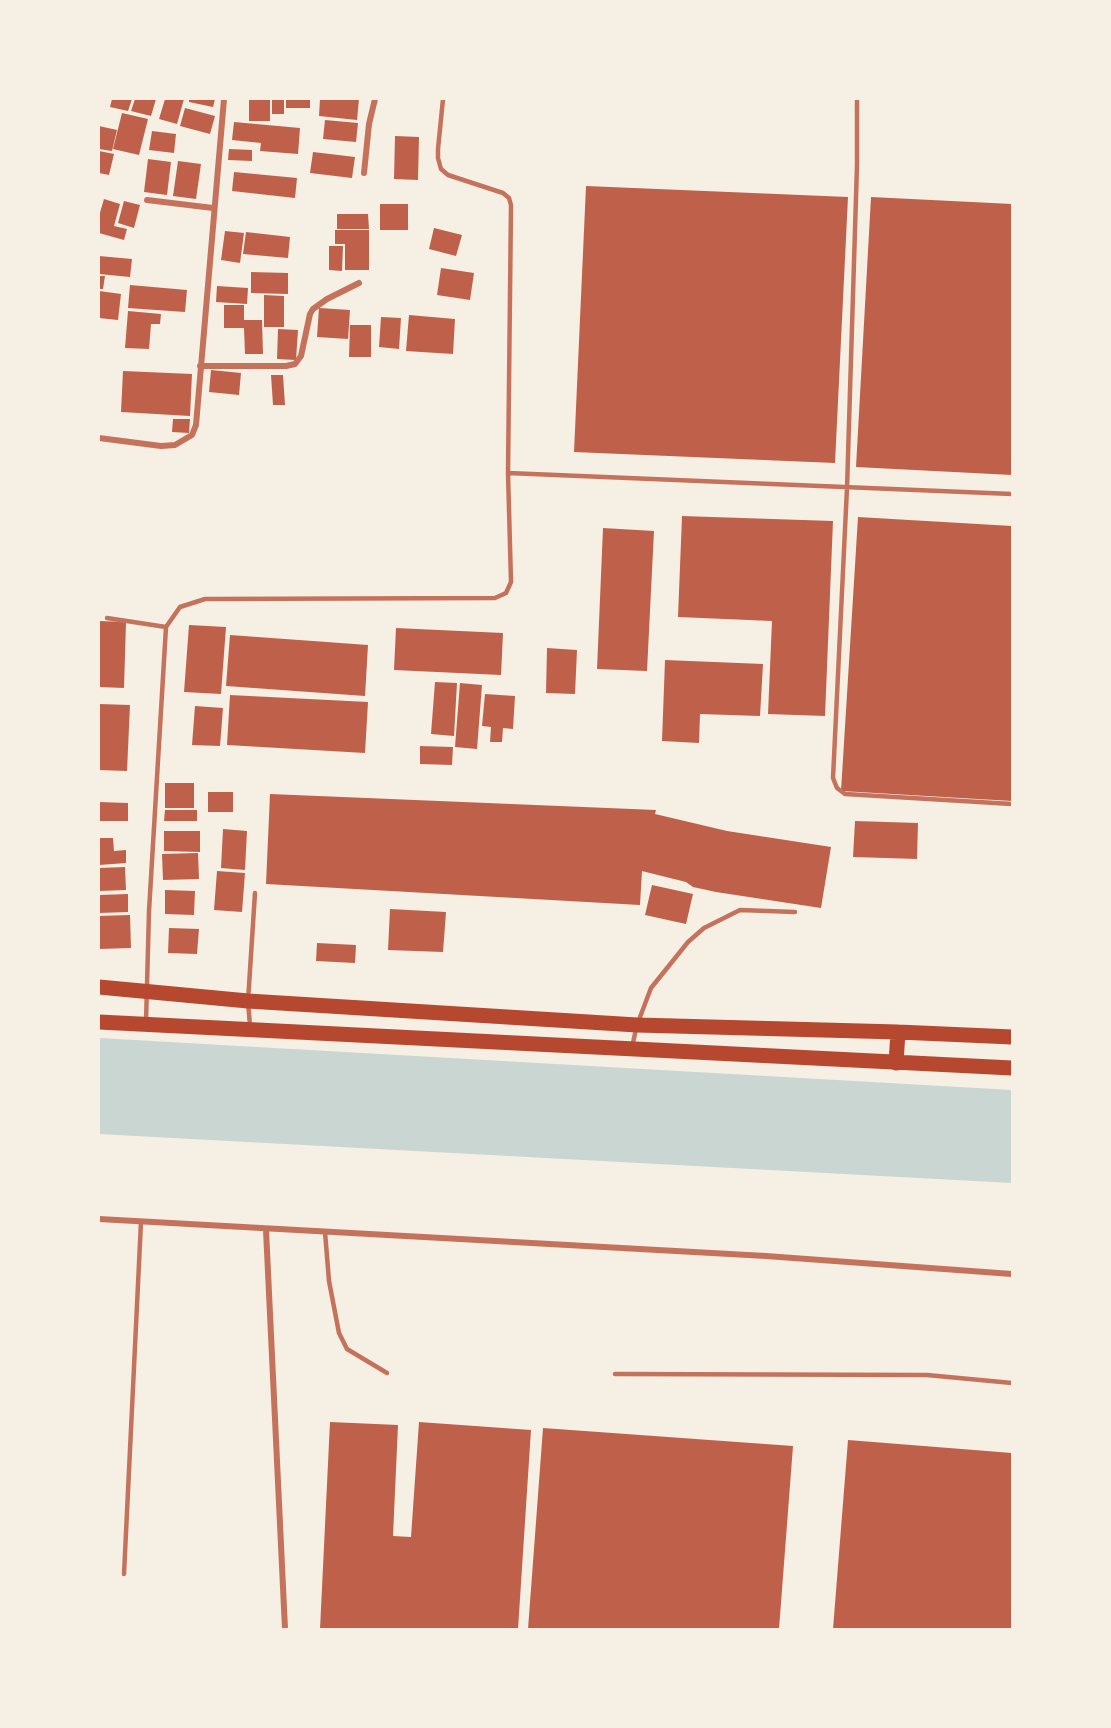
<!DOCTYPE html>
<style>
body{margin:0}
#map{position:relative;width:1111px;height:1728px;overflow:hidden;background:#f6efe4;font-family:"DM Sans",sans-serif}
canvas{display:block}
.frame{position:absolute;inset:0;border:100px solid #f6efe4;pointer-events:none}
</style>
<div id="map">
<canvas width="1111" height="1728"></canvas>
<div class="frame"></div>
</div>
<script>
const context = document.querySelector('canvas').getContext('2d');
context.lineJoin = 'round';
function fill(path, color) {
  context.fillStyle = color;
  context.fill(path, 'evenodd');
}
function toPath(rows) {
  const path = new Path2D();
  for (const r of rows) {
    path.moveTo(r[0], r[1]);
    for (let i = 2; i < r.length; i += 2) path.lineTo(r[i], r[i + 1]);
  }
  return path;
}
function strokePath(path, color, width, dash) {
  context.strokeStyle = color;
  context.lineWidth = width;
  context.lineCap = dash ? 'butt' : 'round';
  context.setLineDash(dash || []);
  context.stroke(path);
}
const water = toPath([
 [99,1038,1012,1090,1012,1183,99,1134]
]);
const building = toPath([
 [112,99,132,99,128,111,110,107],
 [135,99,156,99,151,116,131,111],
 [165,99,184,99,177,124,159,119],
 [189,99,215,99,213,107,189,102],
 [249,99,270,99,270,121,249,121],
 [272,99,284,99,284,114,272,114],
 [286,99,310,99,310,108,286,108],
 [320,99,359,99,357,120,319,116],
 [185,108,215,116,210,134,180,126],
 [122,113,148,119,139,155,113,149],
 [325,120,358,123,356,142,323,139],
 [234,122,300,128,298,154,260,151,261,143,232,140],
 [99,126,117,130,112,151,99,149],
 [152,131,176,134,174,153,149,150],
 [395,136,419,137,418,180,394,179],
 [229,149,252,150,252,161,228,160],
 [99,151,114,154,109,175,99,173],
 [313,152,355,157,352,178,310,173],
 [148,159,171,162,167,195,144,192],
 [178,161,201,164,196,199,173,196],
 [234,172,297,178,295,198,232,191],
 [586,186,848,197,835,463,574,452],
 [871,197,1012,204,1012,475,856,467],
 [104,199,120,204,114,226,127,229,124,240,99,233,99,216],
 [124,201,140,205,134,228,118,223],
 [380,204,408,204,408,230,380,230],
 [337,214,368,214,369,229,337,229],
 [434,228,462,235,456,256,429,249],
 [335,230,369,230,369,270,345,270,345,244,335,244],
 [225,231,244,233,240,263,221,260],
 [246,232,290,237,288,258,243,254],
 [329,246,343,246,342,271,329,270],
 [99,256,132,259,130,277,99,274],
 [441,268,474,273,470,300,437,295],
 [251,272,288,273,288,294,251,293],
 [99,276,105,276,103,289,99,289],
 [130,285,187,290,185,312,128,308],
 [217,286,248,288,247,304,216,302],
 [99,291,121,294,118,320,99,318],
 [264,295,284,296,284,327,264,327],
 [224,305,244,305,244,320,262,320,263,354,245,354,244,328,224,328],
 [319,308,350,310,348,339,317,337],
 [128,311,161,314,160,324,151,324,149,349,125,348],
 [409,315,455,319,453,354,406,351],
 [381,317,401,318,399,349,379,347],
 [350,325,371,325,371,357,349,357],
 [278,329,298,330,296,360,277,359],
 [211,370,241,373,239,395,209,392],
 [123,371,192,374,190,416,121,412],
 [271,375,283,375,285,405,273,405],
 [173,419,190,419,189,433,172,432],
 [682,516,833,521,825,716,768,714,772,621,678,617],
 [858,517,1012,526,1012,801,841,791],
 [603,528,654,531,647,671,597,669],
 [99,621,126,622,124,688,99,687],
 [189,625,226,627,221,694,184,692],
 [396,628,503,633,501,675,394,670],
 [230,635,368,645,365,696,226,686],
 [547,648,577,650,575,694,546,693],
 [665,660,763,664,760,716,700,714,699,743,662,741],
 [435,682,457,683,454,736,431,734],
 [460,683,482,685,477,749,455,747],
 [485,694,515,696,513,729,503,728,502,742,490,742,491,727,482,726],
 [230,695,368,702,365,753,227,745],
 [99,704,130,705,127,771,99,770],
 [195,706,223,708,220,746,192,745],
 [420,746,453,747,452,765,420,764],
 [165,783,194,783,194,808,165,808],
 [208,792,233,792,233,812,208,812],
 [270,794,656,810,655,814,727,831,831,847,821,908,716,892,693,887,686,882,642,871,640,905,266,884],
 [99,802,128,803,128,821,99,821],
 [165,810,197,810,197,821,164,821],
 [855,821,918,823,917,859,853,857],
 [223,829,247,831,245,870,221,868],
 [164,831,200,831,200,852,164,851],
 [99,838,113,838,114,851,126,850,126,863,99,865],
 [198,853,199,879,163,880,162,854],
 [125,867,126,890,99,891,99,868],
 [217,871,245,873,242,912,214,910],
 [652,885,693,894,686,924,645,915],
 [165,890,195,891,194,915,165,914],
 [128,894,128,912,99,913,99,895],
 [390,909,446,912,443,952,388,950],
 [130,915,131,948,99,949,99,916],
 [169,928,199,929,197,954,168,953],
 [317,943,356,945,355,963,316,961],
 [330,1422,398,1425,393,1536,411,1537,419,1422,531,1430,518,1629,320,1629],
 [543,1428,793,1446,779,1629,528,1629],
 [848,1440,1012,1453,1012,1629,833,1629]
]);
const service = toPath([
 [857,99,857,165,847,488,833,778,837,788,845,794,1012,804],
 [508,473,1012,494],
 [107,618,166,627],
 [146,1022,149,911,166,627,180,607,205,599,495,598,506,593,511,582,508,473,511,205,509,198,503,193,448,175,441,169,438,158,438,149,443,99],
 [250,1026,248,1001,255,893],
 [632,1047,637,1025,651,988,688,942,704,928,740,910,795,912],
 [325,1232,329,1281,339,1333,347,1349,387,1373],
 [615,1374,927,1375,1012,1383],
 [124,1574,141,1222]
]);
const minor = toPath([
 [364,173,369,124,375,99],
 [147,200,213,208],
 [200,366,286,366,295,364,301,356,310,314,313,309,327,299,359,283],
 [99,438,161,446,175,445,192,435,196,425,224,99],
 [99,1219,766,1256,1012,1274],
 [266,1230,285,1629]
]);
const primary = toPath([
 [99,987,248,1001,637,1025,898,1032,1012,1037],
 [99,1022,1012,1068],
 [896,1063,898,1032]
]);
fill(water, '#c9d6d2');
fill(building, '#bf614a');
strokePath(service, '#c5725c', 4.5);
strokePath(minor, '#c5725c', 6);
strokePath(primary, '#b5482f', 15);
</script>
